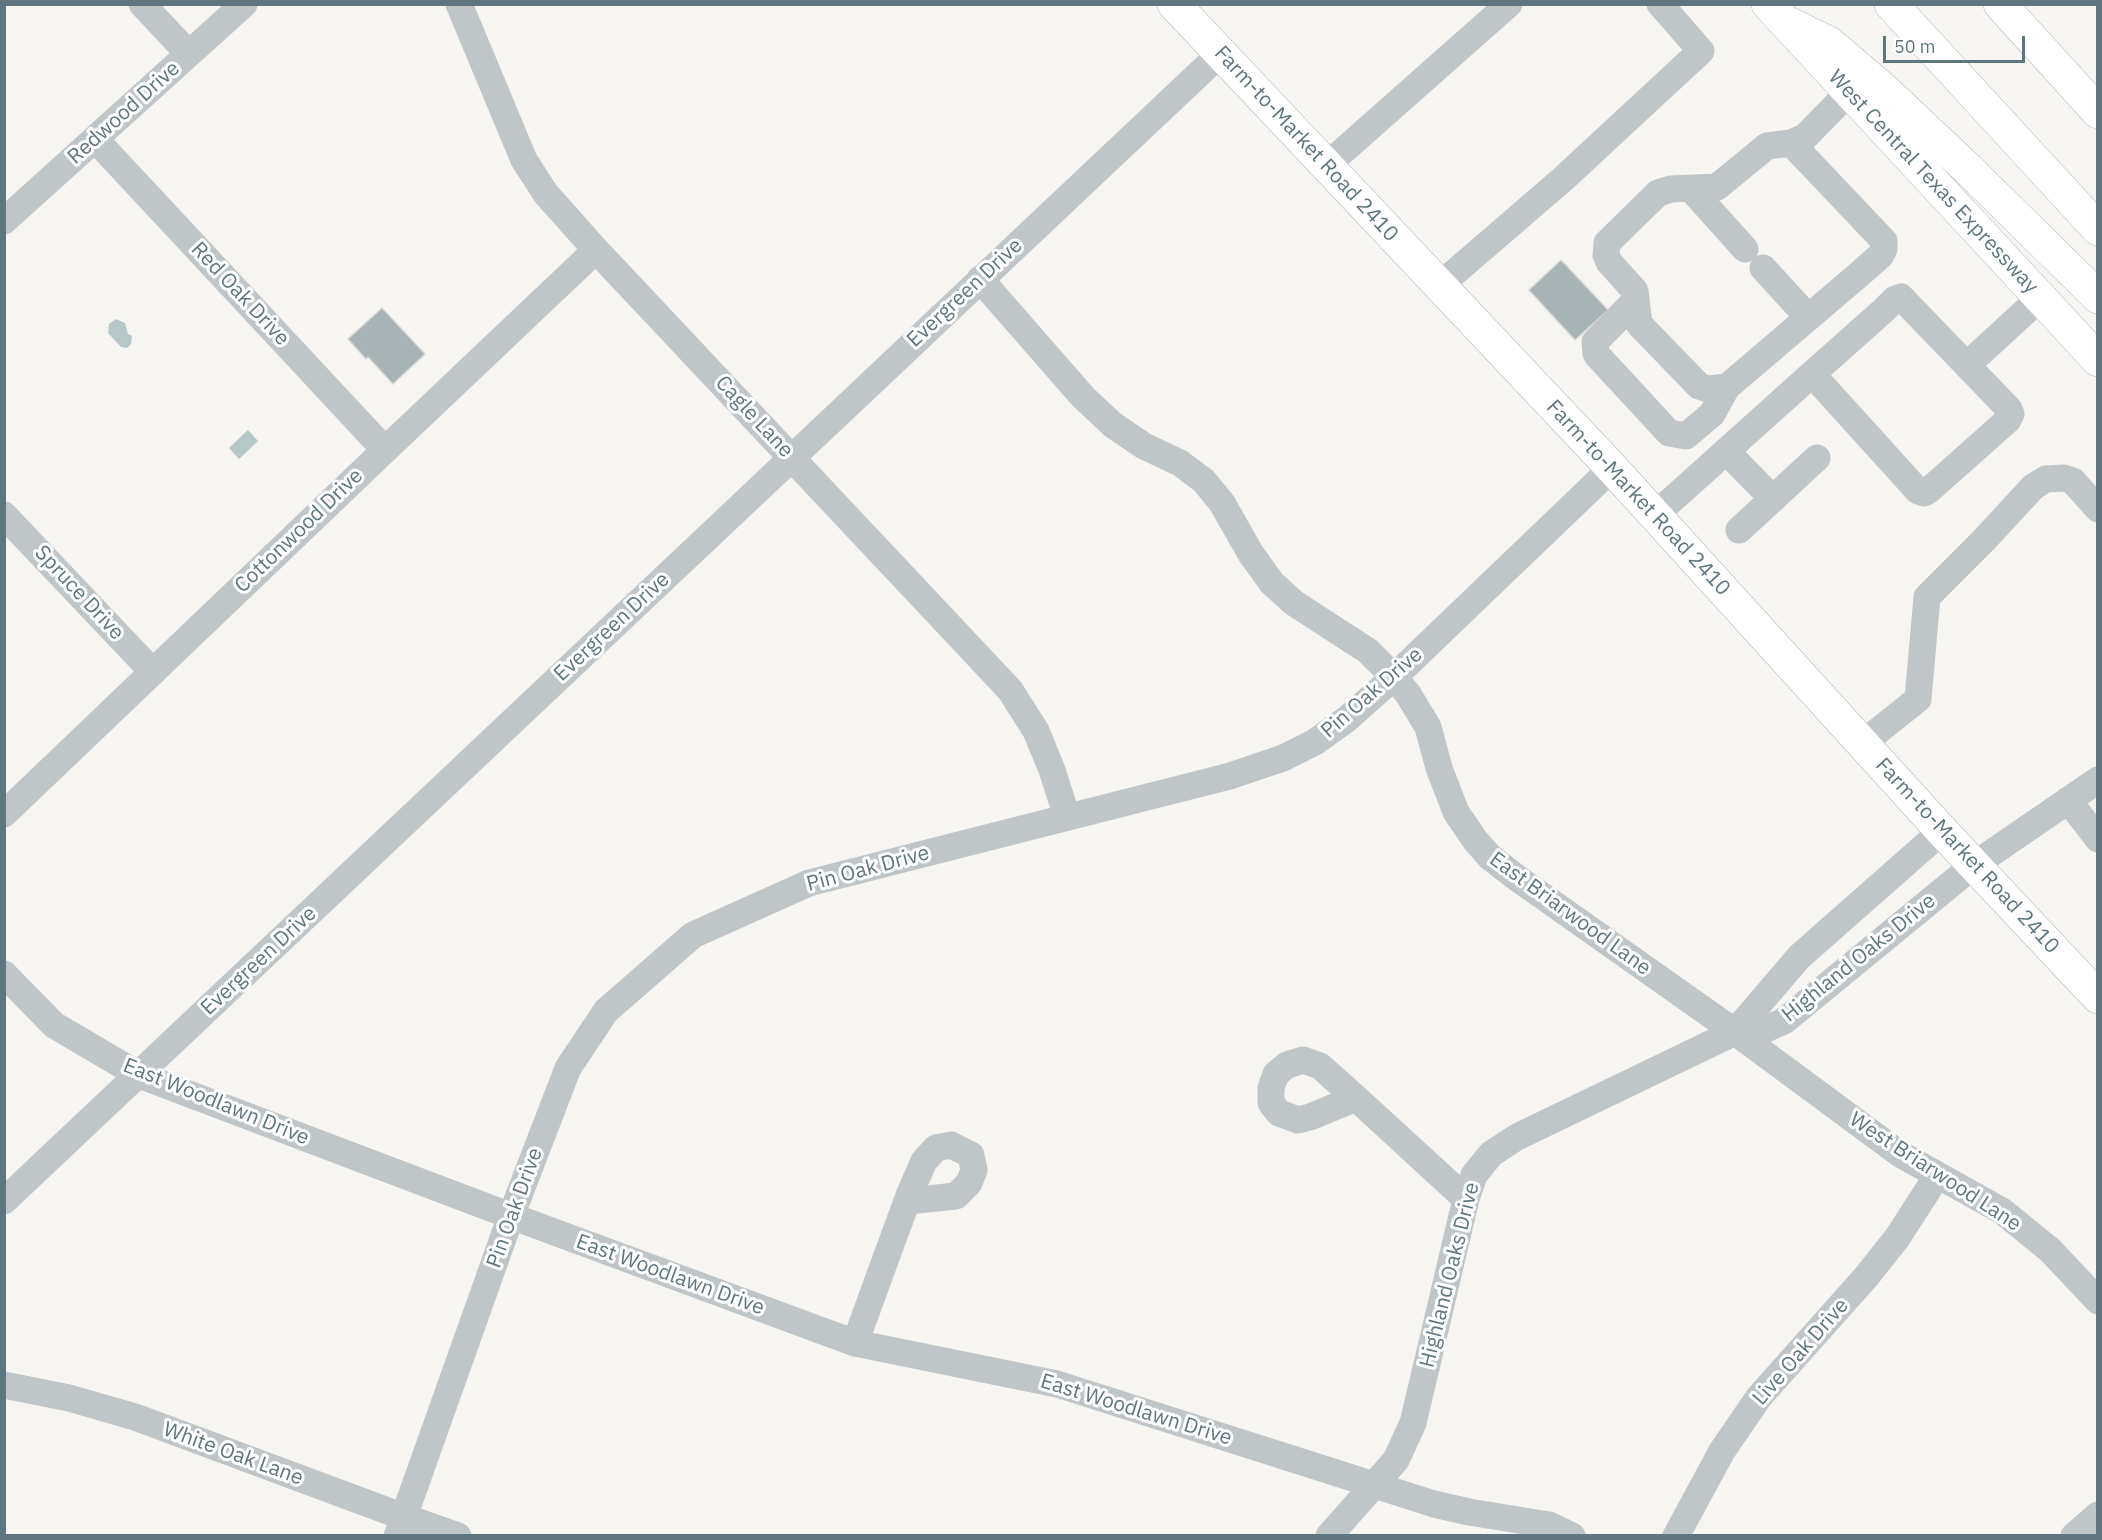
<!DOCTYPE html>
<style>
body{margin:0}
#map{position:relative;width:2102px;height:1540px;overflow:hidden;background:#f6f5f2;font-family:"IBM Plex Sans",sans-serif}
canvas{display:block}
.frame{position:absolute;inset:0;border:6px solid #5f767e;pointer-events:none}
.scale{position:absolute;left:1883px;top:36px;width:142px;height:27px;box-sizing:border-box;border:3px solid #5f767e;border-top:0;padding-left:8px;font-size:18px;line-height:21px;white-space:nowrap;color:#5f767e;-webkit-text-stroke:4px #fff;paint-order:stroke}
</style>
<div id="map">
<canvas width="2102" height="1540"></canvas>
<div class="frame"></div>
<div class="scale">50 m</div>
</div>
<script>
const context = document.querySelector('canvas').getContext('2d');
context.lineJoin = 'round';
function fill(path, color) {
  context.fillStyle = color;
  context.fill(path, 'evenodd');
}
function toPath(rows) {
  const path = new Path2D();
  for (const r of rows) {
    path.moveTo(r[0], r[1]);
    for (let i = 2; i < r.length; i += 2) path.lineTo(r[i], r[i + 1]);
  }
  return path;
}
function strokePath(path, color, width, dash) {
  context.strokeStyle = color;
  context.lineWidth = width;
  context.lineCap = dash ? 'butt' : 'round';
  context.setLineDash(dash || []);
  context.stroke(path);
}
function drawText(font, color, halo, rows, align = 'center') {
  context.font = font + ' "IBM Plex Sans",sans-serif';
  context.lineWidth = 6;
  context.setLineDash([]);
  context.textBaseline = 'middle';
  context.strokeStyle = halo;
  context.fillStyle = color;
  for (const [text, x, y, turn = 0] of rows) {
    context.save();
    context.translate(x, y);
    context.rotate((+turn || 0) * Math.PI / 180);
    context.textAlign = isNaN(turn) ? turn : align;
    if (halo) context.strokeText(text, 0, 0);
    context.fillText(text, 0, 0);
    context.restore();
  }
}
const water = toPath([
 [116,319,125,323,128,334,132,336,131,344,127,348,121,347,108,333,109,324],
 [248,430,258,441,239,459,229,448]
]);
const building = toPath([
 [1561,260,1608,310,1575,340,1529,290,1561,260],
 [382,308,425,354,393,384,368,357,366,359,348,339,382,308]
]);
const minor = toPath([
 [142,4,189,54],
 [459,4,524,160,546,194,596,250,1010,690,1036,731,1052,770,1067,817],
 [95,139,385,450],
 [1791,143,1884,241,1884,249,1881,255,1856,277,1727,387,1708,389,1699,386,1639,324,1635,291,1609,262,1606,255,1607,243,1658,193,1671,189,1717,187,1767,146,1791,143,1805,137,1849,92],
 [1326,166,1509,4],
 [1691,189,1745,249],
 [4,221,244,4],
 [1763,268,1808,317],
 [980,279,1083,397,1113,425,1144,446,1180,463,1204,481,1222,503,1251,554,1272,583,1294,603,1368,651,1394,677,1408,694,1428,727,1439,768,1456,812,1475,840,1490,857,1517,878,1735,1032,1900,1154,2002,1211,2050,1250,2098,1301],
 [1440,285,1563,179,1701,51,1660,4],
 [1636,300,1595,342,1596,354,1669,433,1686,436,1712,414,1727,387],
 [1967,365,2040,298],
 [1726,451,1773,499],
 [4,515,153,672],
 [1655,515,1812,374,1884,310,1895,299,1901,297,2009,409,2011,414,2008,420,1928,491,1924,493,1918,491,1812,374],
 [1739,530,1817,458],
 [1863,743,1918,699,1927,597,1984,540,2033,487,2046,479,2064,478,2073,481,2098,509],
 [2068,800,2098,839],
 [4,814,385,450,596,250],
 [4,974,54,1025,139,1075,511,1216,855,1343,1057,1384,1434,1504,1469,1512,1549,1525,1572,1536],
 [1735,1032,1799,957,1942,831],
 [1356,1098,1310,1117,1298,1120,1279,1113,1271,1103,1271,1088,1276,1074,1287,1065,1303,1060,1320,1066,1356,1098,1466,1199],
 [4,1201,1220,54],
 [855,1343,890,1247,910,1193,924,1161,936,1148,951,1145,971,1155,974,1170,969,1183,956,1196,908,1201],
 [4,1385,69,1398,135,1417,404,1517,458,1536],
 [397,1536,511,1216,568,1068,606,1011,693,935,809,883,1230,776,1283,758,1315,742,1347,719,1394,677,1612,468],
 [1329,1536,1396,1460,1413,1423,1466,1199,1474,1175,1491,1154,1517,1137,1735,1032,1764,1030,1784,1021,1974,865,2098,780],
 [1676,1536,1722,1451,1759,1397,1866,1277,1897,1238,1937,1176],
 [2074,1536,2098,1515]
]);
const major = toPath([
 [1174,4,1612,468,1942,831,2098,997],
 [1768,4,2098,360]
]);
const highway = toPath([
 [1891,4,2098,229],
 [2000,4,2098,112],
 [1784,21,1829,43,1883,89,1968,169,2098,297]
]);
const streetNames = [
 ["Redwood Drive",124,113,-42],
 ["Farm-to-Market Road 2410",1306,144,47],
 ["West Central Texas Expressway",1933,182,47],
 ["Evergreen Drive",965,293,-43],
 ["Red Oak Drive",240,294,47],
 ["Cagle Lane",754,417,47],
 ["Farm-to-Market Road 2410",1638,498,47],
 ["Cottonwood Drive",299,531,-44],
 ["Spruce Drive",79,593,47],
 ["Evergreen Drive",612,627,-43],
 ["Pin Oak Drive",1372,693,-41],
 ["Farm-to-Market Road 2410",1967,856,47],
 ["Pin Oak Drive",868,869,-15],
 ["East Briarwood Lane",1570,914,36],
 ["Highland Oaks Drive",1859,958,-39],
 ["Evergreen Drive",259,961,-43],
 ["East Woodlawn Drive",216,1102,22],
 ["West Briarwood Lane",1935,1172,33],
 ["Pin Oak Drive",515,1208,-70],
 ["East Woodlawn Drive",670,1275,20],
 ["Highland Oaks Drive",1450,1275,-76],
 ["Live Oak Drive",1801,1352,-49],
 ["East Woodlawn Drive",1136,1410,17],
 ["White Oak Lane",233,1454,20]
];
fill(water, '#b6c7c8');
fill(building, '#a7b3b5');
strokePath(building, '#d7d6d4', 1.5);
strokePath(major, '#b1b8bb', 34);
strokePath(highway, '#b3b9bb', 34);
strokePath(minor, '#c0c6c8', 27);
strokePath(major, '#fff', 33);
strokePath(highway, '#fff', 33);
drawText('21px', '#5f767e', '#fff', streetNames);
</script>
